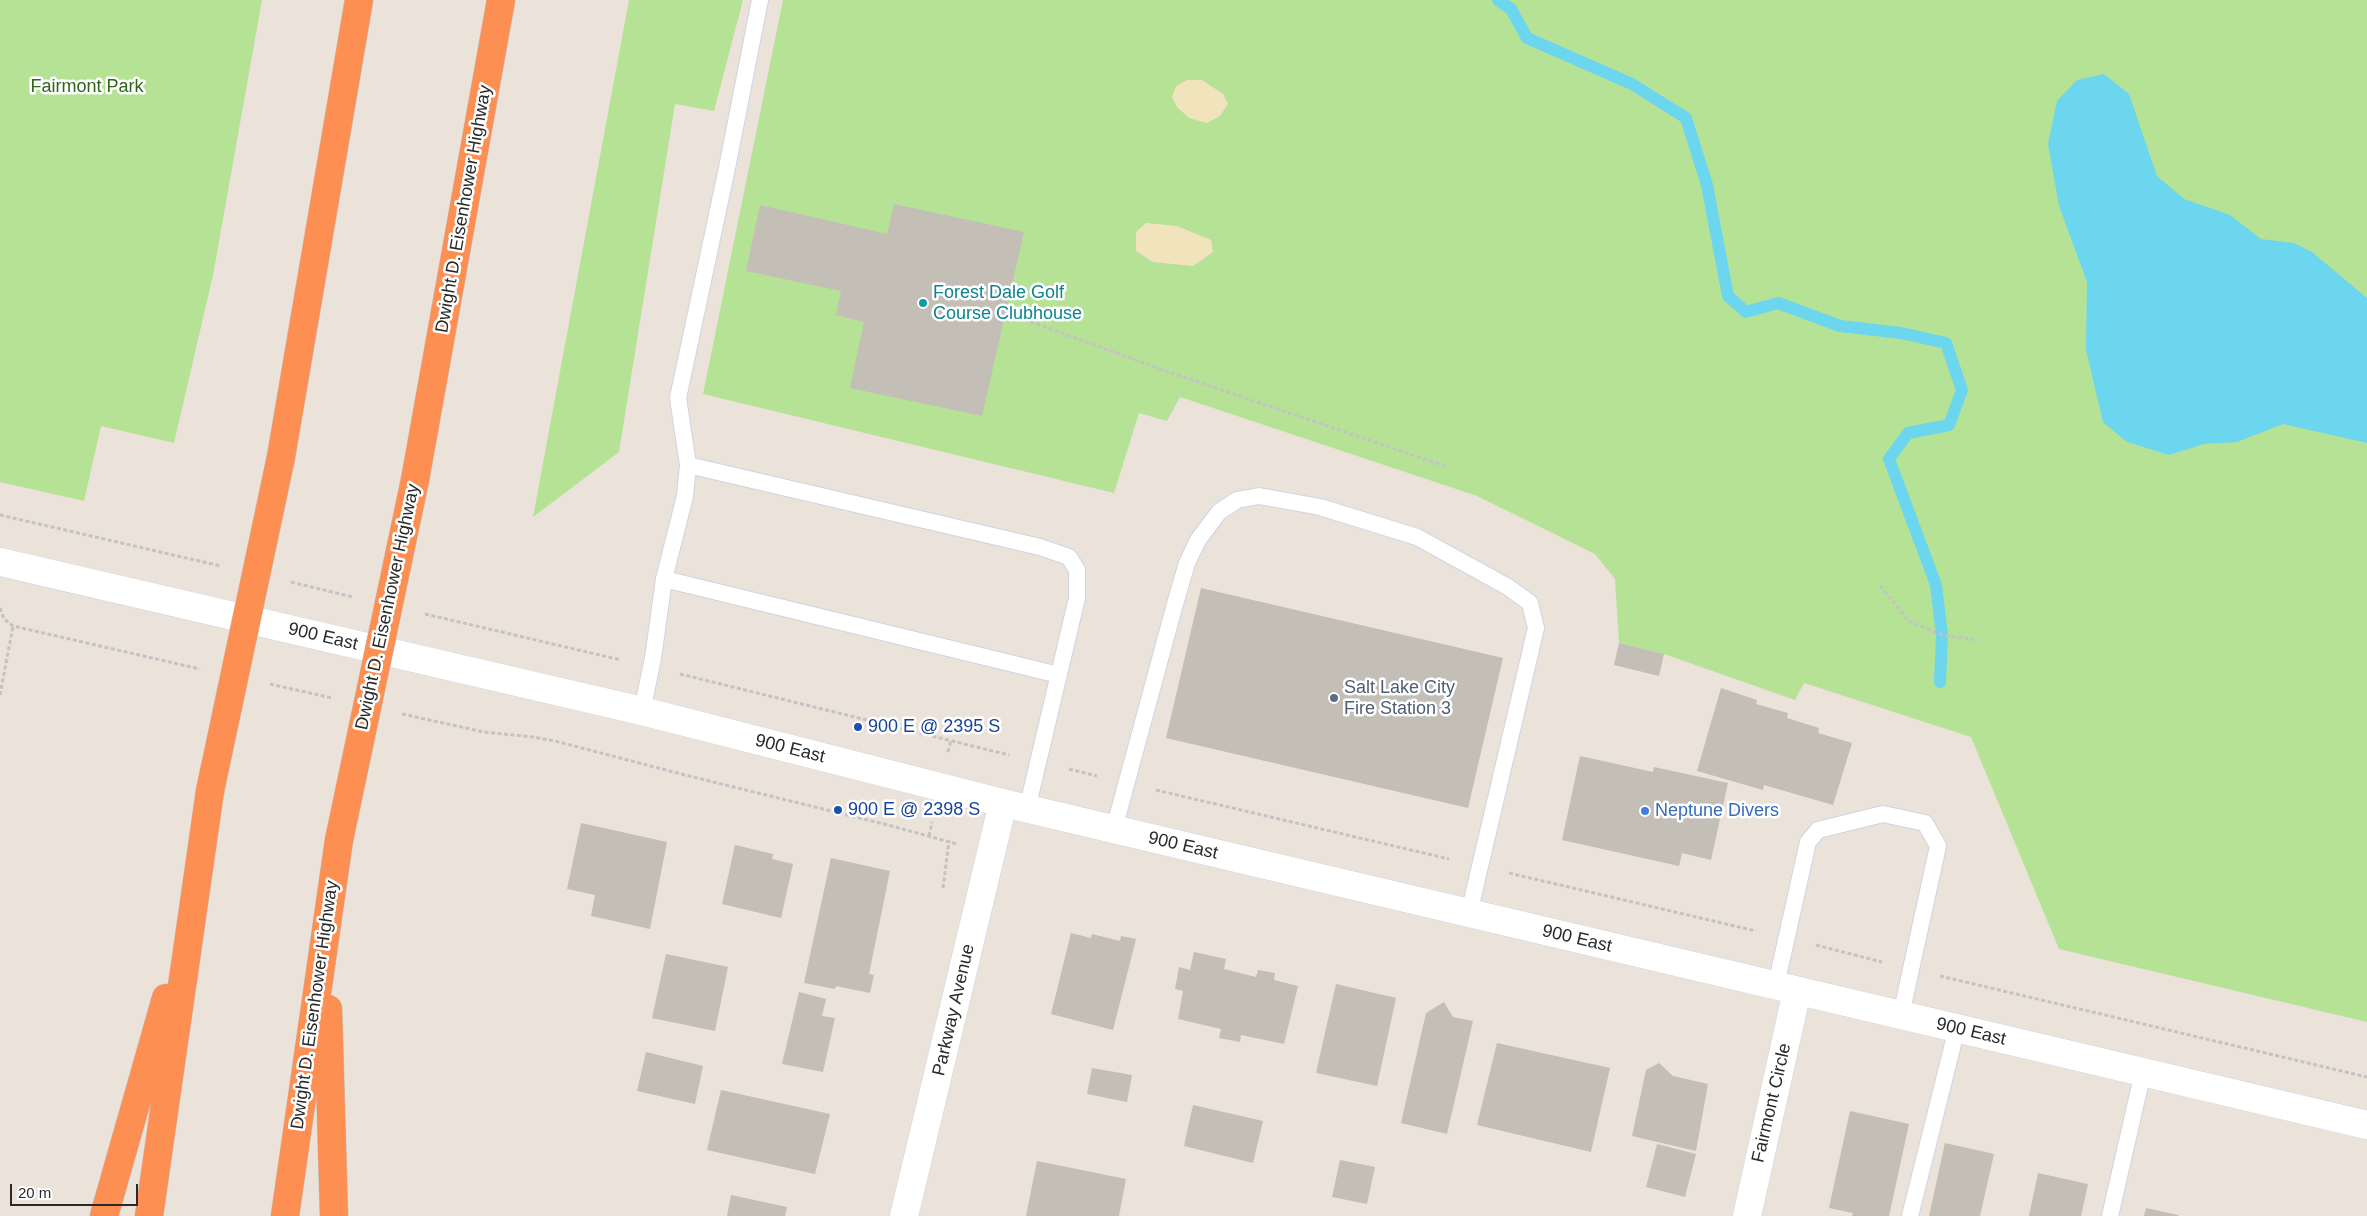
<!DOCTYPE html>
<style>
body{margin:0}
#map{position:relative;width:2367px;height:1216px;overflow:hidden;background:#ebe2da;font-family:Helvetica,sans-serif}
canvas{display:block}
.scale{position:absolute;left:10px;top:1184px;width:128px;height:22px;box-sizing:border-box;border:2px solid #292929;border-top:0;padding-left:6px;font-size:15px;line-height:18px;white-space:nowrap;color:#292929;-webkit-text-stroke:4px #fff;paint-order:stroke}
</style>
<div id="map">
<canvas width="2367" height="1216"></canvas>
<div class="scale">20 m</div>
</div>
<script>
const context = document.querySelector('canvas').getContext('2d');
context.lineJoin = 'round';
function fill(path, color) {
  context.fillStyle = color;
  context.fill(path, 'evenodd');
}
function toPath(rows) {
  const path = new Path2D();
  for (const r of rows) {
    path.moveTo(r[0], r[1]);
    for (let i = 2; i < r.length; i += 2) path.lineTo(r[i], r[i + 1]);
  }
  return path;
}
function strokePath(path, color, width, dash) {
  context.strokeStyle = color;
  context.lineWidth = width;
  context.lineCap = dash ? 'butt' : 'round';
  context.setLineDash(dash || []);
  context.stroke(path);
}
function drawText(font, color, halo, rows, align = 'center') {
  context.font = font + ' Helvetica,sans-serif';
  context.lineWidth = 5;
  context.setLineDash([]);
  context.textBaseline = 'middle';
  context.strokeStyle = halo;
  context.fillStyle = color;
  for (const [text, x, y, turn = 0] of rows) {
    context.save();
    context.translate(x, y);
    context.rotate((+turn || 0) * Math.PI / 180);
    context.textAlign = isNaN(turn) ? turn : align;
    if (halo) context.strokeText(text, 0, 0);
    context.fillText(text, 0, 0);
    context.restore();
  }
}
const green = toPath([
 [0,0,262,0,213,275,174,443,101,426,84,501,0,482],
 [629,0,743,0,714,111,675,104,619,452,533,517],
 [783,0,2367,0,2367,1022,2059,949,1971,737,1804,683,1795,700,1664,654,1619,643,1615,579,1595,554,1477,496,1180,397,1167,421,1139,413,1114,493,703,394]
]);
const sand = toPath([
 [1187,80,1202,80,1223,94,1228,104,1220,116,1207,123,1189,118,1177,107,1172,97,1176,86],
 [1146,223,1177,226,1211,240,1213,252,1193,266,1153,262,1136,251,1136,232]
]);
const water = toPath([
 [2104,74,2129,94,2157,176,2184,199,2230,215,2261,239,2294,243,2312,252,2367,298,2367,443,2283,424,2237,442,2204,444,2169,455,2127,442,2103,422,2086,350,2087,282,2059,206,2048,144,2057,101,2077,80]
]);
const stream = toPath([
 [1498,0,1511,9,1527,38,1632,84,1686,118,1707,185,1728,296,1746,312,1778,303,1840,326,1901,333,1946,343,1962,390,1949,425,1908,433,1889,459,1936,585,1942,635,1940,682]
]);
const building = toPath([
 [894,204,1024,232,982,416,850,388,864,322,836,315,841,291,746,271,760,205,887,234],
 [1201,588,1503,658,1468,808,1166,738],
 [1619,643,1664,654,1659,676,1614,665],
 [1721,688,1757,700,1756,704,1788,713,1787,718,1819,728,1818,733,1852,743,1833,805,1764,785,1763,790,1697,771],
 [1580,756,1653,772,1654,767,1728,783,1711,860,1682,853,1679,866,1562,840],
 [581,823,667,842,650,929,591,916,595,895,567,889],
 [735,845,773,854,772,859,793,864,781,918,722,904],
 [831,858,890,871,869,974,874,975,870,993,836,986,835,989,804,983],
 [1071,933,1091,938,1092,934,1120,941,1121,936,1136,939,1113,1030,1051,1014],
 [1194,952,1226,959,1224,969,1256,977,1258,970,1275,973,1274,980,1298,986,1284,1044,1241,1035,1240,1042,1219,1038,1221,1029,1178,1019,1183,991,1175,989,1179,967,1190,970],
 [666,954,728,967,715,1031,652,1018],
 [1336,984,1396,998,1377,1086,1316,1073],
 [799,992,826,999,822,1016,835,1018,823,1072,782,1064],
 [1444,1002,1453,1017,1473,1021,1447,1134,1401,1123,1426,1013],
 [1497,1043,1610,1068,1591,1152,1477,1125],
 [646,1052,703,1066,695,1104,637,1091],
 [1659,1063,1673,1076,1708,1084,1696,1151,1632,1136,1646,1070],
 [1092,1068,1132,1075,1127,1102,1087,1094],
 [721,1090,830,1114,815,1174,707,1150],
 [1193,1105,1263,1121,1253,1163,1184,1146],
 [1850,1111,1909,1124,1889,1216,1852,1216,1853,1213,1829,1208],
 [1945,1143,1994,1154,1980,1216,1929,1216],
 [1657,1144,1696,1154,1685,1197,1646,1187],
 [1340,1160,1375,1167,1367,1204,1332,1197],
 [1037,1161,1126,1179,1119,1216,1026,1216],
 [2038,1173,2088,1184,2081,1216,2029,1216],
 [731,1195,787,1207,785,1216,727,1216],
 [2146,1208,2178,1215,2178,1216,2144,1216]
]);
const path = toPath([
 [1012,315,1166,371,1445,466],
 [0,515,221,566],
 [291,582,353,597],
 [1880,586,1909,621,1942,635,1976,640],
 [0,608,4,619,13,626,200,669],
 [425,614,621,660],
 [680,674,1009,755],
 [270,684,332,698],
 [0,695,13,626],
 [402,714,484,732,533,737,555,741,689,776,888,825,957,844],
 [948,752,951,740],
 [1069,769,1097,776],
 [1156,790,1449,859],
 [929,836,932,822],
 [1509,873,1756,931],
 [943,888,949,841],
 [1816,945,1882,962],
 [1940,976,2367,1077]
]);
const lane = toPath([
 [688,465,1040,547,1069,557,1077,570,1077,598,1027,809],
 [664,579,1059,675],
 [642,711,653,658,664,579,685,496,688,465,678,398,727,168,760,0],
 [1114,829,1175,604,1187,563,1198,540,1219,512,1237,500,1259,496,1320,507,1417,537,1508,587,1530,603,1536,628,1469,913],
 [1776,985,1808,842,1818,830,1883,814,1925,823,1938,846,1901,1015],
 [1910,1216,1957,1028],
 [2110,1216,2143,1072]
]);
const street = toPath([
 [904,1216,1003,803],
 [1747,1216,1797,991]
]);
const secondary = toPath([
 [0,562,642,711,1003,803,2367,1125]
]);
const highway = toPath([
 [281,457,359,0],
 [415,480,501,0],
 [328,1009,334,1216],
 [104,1216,166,998],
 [149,1216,210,791],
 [285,1216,339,840]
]);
const highwayBridge = toPath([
 [210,791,281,457],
 [339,840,415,480]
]);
const markers = [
 [923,303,5,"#0f9aa8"],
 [1334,698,5,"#5c6f8a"],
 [858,727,5,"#1a4fb4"],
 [838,810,5,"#1a4fb4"],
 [1645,811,5,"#3f7fe0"]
];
const parkNames = [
 ["Fairmont Park",87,87]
];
const streetNames = [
 ["Dwight D. Eisenhower Highway",464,209,-80],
 ["Dwight D. Eisenhower Highway",388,607,-78],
 ["900 East",323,637,13],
 ["900 East",790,749,14],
 ["900 East",1183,846,13],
 ["900 East",1577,939,13],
 ["Dwight D. Eisenhower Highway",315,1005,-82],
 ["Parkway Avenue",954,1010,-77],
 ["900 East",1971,1032,13],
 ["Fairmont Circle",1772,1103,-77]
];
const cultureNames = [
 ["Forest Dale Golf",933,293],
 ["Course Clubhouse",933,314]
];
const serviceNames = [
 ["Salt Lake City",1344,688],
 ["Fire Station 3",1344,709]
];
const transitNames = [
 ["900 E @ 2395 S",868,727],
 ["900 E @ 2398 S",848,810]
];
const shopNames = [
 ["Neptune Divers",1655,811]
];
fill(green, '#b6e296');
fill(sand, '#f1e4bd');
fill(water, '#6cd6ee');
strokePath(stream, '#6cd6ee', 12);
fill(building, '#c3beb6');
strokePath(lane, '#d0d4e2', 18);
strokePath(street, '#d0d4e2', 29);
strokePath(secondary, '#d0d4e2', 29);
strokePath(highway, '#c3c3c3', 29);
strokePath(path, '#c3c3c3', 3, [4, 2.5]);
strokePath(lane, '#fff', 16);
strokePath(street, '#fff', 28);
strokePath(secondary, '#fff', 28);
strokePath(highway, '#fe8f53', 28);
strokePath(highwayBridge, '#c3c3c3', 29, []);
strokePath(highwayBridge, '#fe8f53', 28);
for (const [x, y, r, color] of markers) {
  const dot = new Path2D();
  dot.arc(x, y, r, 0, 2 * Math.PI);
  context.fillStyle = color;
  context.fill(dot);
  strokePath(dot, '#fff', 2);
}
drawText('18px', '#2f6519', '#fff', parkNames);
drawText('18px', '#292929', '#fff', streetNames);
drawText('18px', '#0d838f', '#fff', cultureNames, 'left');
drawText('18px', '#4e5e75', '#fff', serviceNames, 'left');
drawText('18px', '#164399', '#fff', transitNames, 'left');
drawText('18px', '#366cbe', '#fff', shopNames, 'left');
</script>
